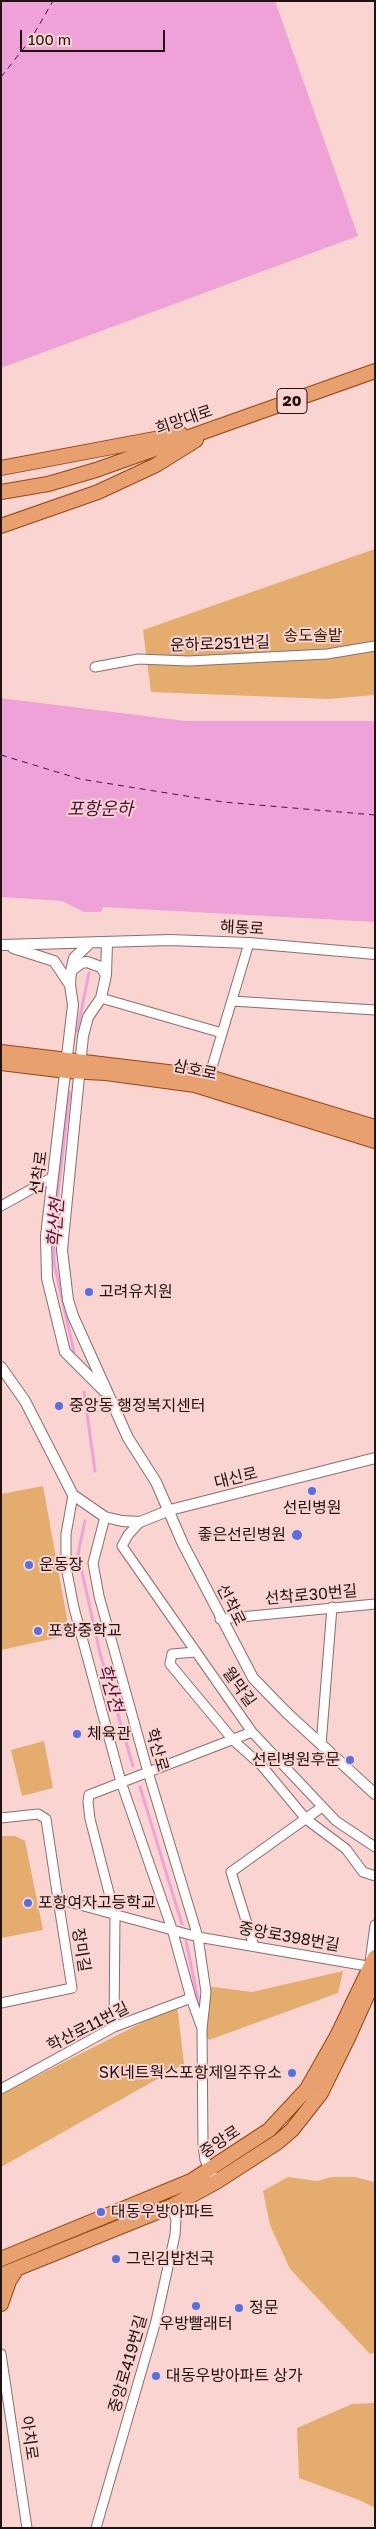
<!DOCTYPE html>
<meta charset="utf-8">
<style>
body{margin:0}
#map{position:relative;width:376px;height:2529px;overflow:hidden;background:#f9d4d1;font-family:"Golos Text",sans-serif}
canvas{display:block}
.frame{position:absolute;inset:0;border:2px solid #201312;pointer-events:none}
.scale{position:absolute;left:20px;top:30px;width:145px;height:22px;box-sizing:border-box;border:2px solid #201312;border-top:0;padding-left:6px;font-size:15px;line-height:18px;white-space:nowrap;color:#201312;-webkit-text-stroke:4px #f9d4d1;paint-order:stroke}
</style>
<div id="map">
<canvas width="376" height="2529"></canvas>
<div class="frame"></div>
<div class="scale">100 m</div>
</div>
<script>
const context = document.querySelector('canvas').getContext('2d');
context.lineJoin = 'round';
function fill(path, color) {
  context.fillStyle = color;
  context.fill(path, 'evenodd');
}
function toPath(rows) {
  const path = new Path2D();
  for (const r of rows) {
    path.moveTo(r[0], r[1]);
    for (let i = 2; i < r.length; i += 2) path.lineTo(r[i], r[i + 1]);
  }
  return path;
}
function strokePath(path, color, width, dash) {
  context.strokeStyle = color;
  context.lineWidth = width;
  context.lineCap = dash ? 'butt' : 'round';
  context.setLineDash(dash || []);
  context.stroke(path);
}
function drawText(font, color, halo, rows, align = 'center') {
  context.font = font + ' "Golos Text","Noto Sans KR",sans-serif';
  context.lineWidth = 4;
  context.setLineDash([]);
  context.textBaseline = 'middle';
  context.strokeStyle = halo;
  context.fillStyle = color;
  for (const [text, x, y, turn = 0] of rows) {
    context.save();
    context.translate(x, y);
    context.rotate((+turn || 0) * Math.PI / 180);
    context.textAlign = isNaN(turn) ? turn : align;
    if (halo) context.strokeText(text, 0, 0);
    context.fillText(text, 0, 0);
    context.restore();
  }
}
const green = toPath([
 [375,549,375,695,329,699,151,692,143,630],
 [43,1486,70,1635,1,1650,1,1494],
 [44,1741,53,1788,22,1796,11,1750],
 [1,1836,15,1836,25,1841,43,1930,1,1938],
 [343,1971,338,1993,209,2040,202,2029,206,1986,252,1992],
 [177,2005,184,2064,1,2167,1,2094],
 [288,2177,317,2181,332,2177,355,2177,375,2182,375,2353,370,2354,290,2269,270,2225,263,2191],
 [375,2403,375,2508,359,2500,299,2478,297,2428,352,2404]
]);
const water = toPath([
 [1,1,275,1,358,236,1,368],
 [1,698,187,721,375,721,375,922,103,907,101,912,84,912,62,901,1,897]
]);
const pier = toPath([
 [1,696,187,718,187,721,1,698]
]);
const stream = toPath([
 [77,1031,89,973],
 [70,1092,54,1225,54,1263,74,1352],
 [84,1392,95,1471],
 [85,1521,78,1554,100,1653,133,1766],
 [140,1787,182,1924],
 [186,1941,199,2004]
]);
const ferry = toPath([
 [1,77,31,39,53,1],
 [1,755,80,779,223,802,375,815]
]);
const minor = toPath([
 [95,667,138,659,189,661,327,654,375,646],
 [101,998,222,1033],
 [232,1001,375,1010],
 [209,1077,249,943],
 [1,1206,53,1177],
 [73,1495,66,1534,66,1567,74,1608,121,1782,172,1929,191,1998,201,2026],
 [105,1517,93,1563,99,1596,148,1772,198,1937,206,1992,202,2029,203,2145,205,2160,216,2182],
 [140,1522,128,1535,122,1546,252,1732,336,1821,375,1847],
 [220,1619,375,1604],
 [195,1652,172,1654,170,1664,234,1741,262,1766,306,1819,346,1849,363,1872,375,1876],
 [321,1745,332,1607],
 [1,1818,38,1814,46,1819,58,1899],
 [254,1946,231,1872,322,1807],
 [370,1962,375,1925],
 [1,2003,72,1988,58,1899,198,1937,373,1967],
 [114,2027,115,1916,90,1819,88,1802,89,1795,252,1732],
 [1,2089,114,2027,191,1998],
 [1,2354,27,2528],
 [96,2528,156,2321,175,2235,176,2220,172,2206]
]);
const tertiary = toPath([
 [90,943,74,958,71,971,70,985,73,1005,46,1236,47,1278,65,1352,104,1391],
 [107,943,106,975,101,998,88,1017,83,1036,62,1250,68,1300,73,1316,128,1438,156,1482,183,1544,253,1678,287,1713,375,1794],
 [1,945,170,940,249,943,375,954],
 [13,948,54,961,70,985],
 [71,971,81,963,87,962,101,967,106,975],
 [1,1367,25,1401,73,1495,105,1517,122,1521,140,1522,170,1510,375,1458]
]);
const primary = toPath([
 [1,468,181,434],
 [1,492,48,484,96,470,375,371],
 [1,526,98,492,156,465,196,440],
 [1,1052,209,1077,375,1127],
 [1,1063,67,1071,106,1073,195,1085,375,1141],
 [1,2259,191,2181,269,2130,307,2089,337,2036,375,1957],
 [1,2275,172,2206,216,2182,278,2142,292,2130,321,2093,348,2038,375,1978],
 [1,2304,9,2281,16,2270]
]);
const markers = [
 [89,1292,5,"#556fe5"],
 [59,1406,5,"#556fe5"],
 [312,1491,5,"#556fe5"],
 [297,1535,6,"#556fe5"],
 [29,1565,5,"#556fe5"],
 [38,1631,5,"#556fe5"],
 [77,1734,5,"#556fe5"],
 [350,1760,5,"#556fe5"],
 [28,1903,5,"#556fe5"],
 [292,2073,5,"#556fe5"],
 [101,2212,5,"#556fe5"],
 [116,2259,5,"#556fe5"],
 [196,2306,5,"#556fe5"],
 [239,2308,5,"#556fe5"],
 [156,2376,5,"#556fe5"]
];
const shields = [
 [292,401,30]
];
const shieldNames = [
 ["20",292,401]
];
const streetNames = [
 ["희망대로",184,420,-19],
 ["운하로251번길",220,644,-2],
 ["해동로",242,928,3],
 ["삼호로",195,1070,12],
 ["선착로",39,1173,-83],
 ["대신로",236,1478,-14],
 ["선착로30번길",311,1595,-5],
 ["선착로",231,1605,63],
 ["월막길",239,1687,54],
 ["학산로",157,1750,74],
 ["중앙로398번길",289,1937,10],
 ["장미길",81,1950,81],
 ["학산로11번길",88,2027,-27],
 ["중앙로",220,2142,-34],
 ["중앙로419번길",128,2364,-74],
 ["아치로",29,2438,82]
];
const parkNames = [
 ["송도솔밭",313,636]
];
const poiNames = [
 ["고려유치원",99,1292],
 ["중앙동 행정복지센터",69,1406],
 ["선린병원",312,1508,"center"],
 ["좋은선린병원",286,1535,"right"],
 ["운동장",39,1565],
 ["포항중학교",48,1631],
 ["체육관",87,1734],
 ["선린병원후문",340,1760,"right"],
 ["포항여자고등학교",38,1903],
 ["SK네트웍스포항제일주유소",282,2073,"right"],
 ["대동우방아파트",111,2212],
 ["그린김밥천국",126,2259],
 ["정문",249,2308],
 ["우방빨래터",196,2324,"center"],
 ["대동우방아파트 상가",166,2376]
];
const waterNames = [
 ["포항운하",100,809],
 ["학산천",56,1223,-86],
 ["학산천",110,1688,74]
];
fill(green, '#e4ad6e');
fill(water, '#efa2d8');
fill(pier, '#f9d4d1');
strokePath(stream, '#efa2d8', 3);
strokePath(ferry, '#500c41', 1, [6, 5]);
strokePath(minor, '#8d6d6a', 11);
strokePath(tertiary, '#8d6d6a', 12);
strokePath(primary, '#984510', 16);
strokePath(minor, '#fff', 9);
strokePath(tertiary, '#fff', 10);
strokePath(primary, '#e8a06f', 14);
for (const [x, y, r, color] of markers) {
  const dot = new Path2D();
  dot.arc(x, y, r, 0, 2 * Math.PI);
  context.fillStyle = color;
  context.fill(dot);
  strokePath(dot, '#f9d4d1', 2);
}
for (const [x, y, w] of shields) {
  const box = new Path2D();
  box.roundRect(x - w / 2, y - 12.5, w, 25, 4);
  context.fillStyle = '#f9d4d1';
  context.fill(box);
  strokePath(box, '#201312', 1);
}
drawText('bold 15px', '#201312', null, shieldNames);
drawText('16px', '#201312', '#f9d4d1', streetNames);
drawText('16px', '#3d2504', '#f9d4d1', parkNames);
drawText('16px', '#201312', '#f9d4d1', poiNames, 'left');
drawText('italic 18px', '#500c41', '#f9d4d1', waterNames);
</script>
